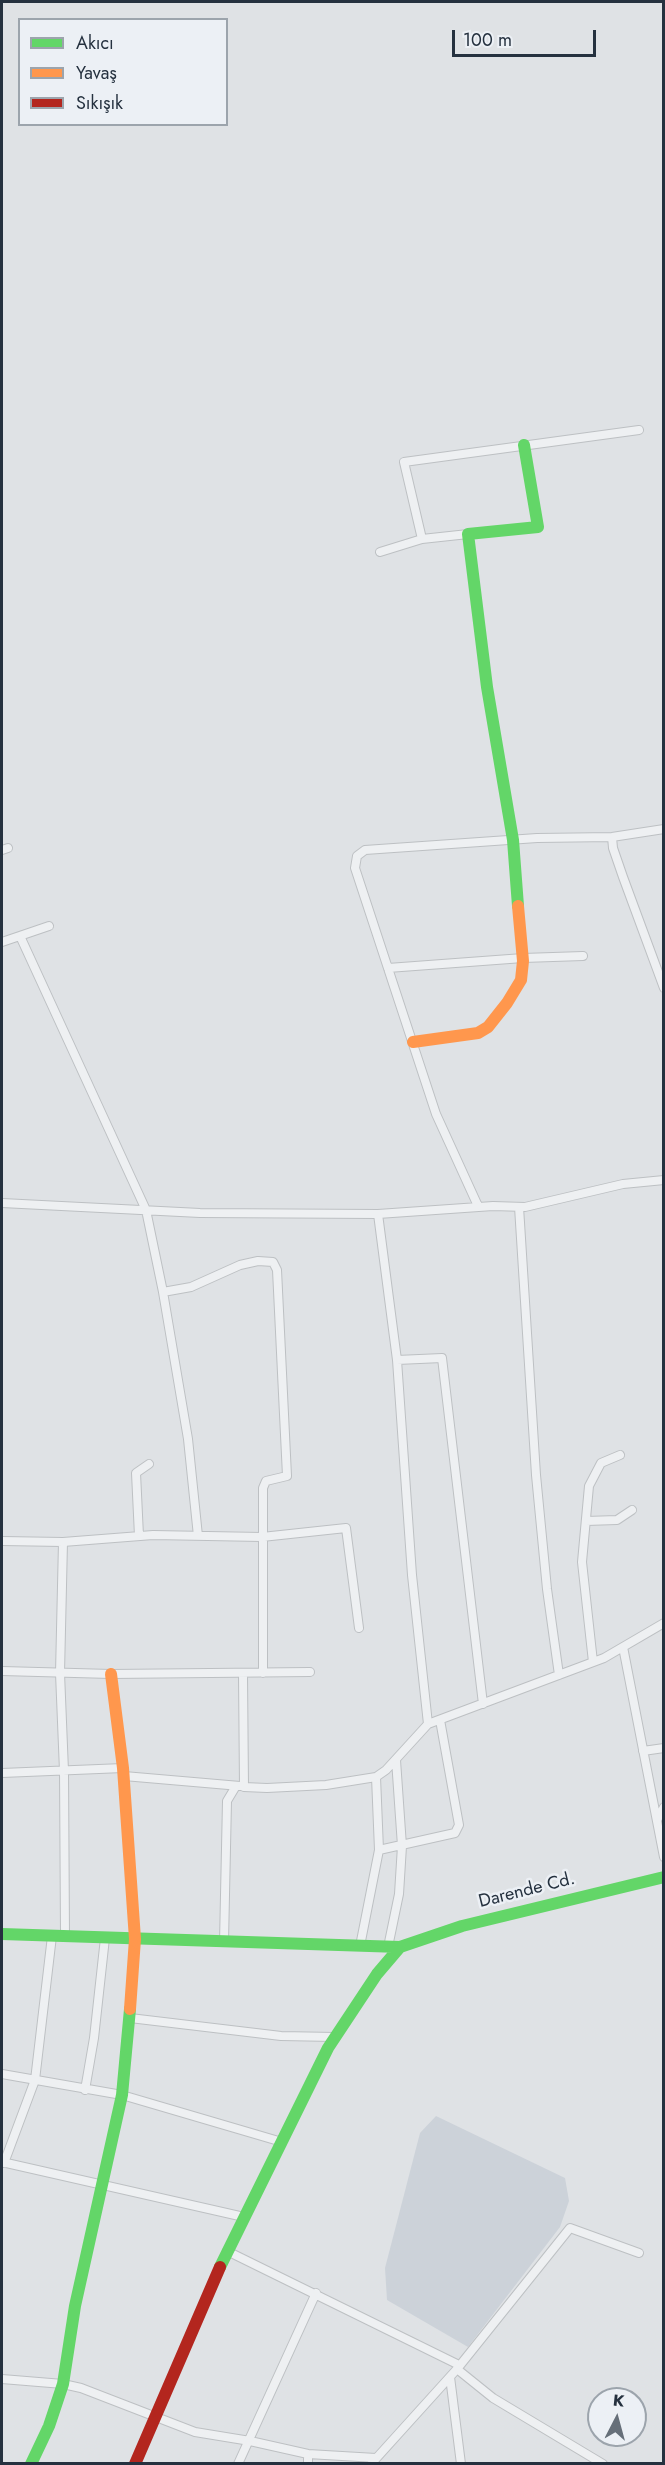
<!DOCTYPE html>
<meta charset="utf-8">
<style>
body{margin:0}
#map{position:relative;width:665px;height:2465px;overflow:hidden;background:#dfe2e5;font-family:Jost,sans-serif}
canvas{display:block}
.frame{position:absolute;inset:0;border:3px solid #25313f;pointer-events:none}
.legend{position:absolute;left:18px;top:18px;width:210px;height:108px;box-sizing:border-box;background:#ecf0f5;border:2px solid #9ca4ac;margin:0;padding:8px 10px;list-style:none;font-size:18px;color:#25313f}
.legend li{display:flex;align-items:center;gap:12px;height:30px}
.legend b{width:30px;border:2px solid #9ca4ac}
.north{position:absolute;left:587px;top:2387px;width:60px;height:60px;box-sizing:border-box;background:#ecf0f5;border:2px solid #9ca4ac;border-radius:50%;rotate:6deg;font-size:16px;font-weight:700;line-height:24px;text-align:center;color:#25313f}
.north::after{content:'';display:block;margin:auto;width:21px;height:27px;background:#666f79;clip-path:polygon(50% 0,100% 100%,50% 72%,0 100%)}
.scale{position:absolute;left:452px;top:30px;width:144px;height:27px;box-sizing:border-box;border:3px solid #25313f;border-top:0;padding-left:8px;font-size:18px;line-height:21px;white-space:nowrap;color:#25313f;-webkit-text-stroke:4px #ecf0f5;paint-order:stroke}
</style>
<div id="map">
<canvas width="665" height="2465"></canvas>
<div class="frame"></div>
<ul class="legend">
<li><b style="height:8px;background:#63d668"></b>Akıcı</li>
<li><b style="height:8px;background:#ff974d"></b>Yavaş</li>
<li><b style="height:8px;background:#b3261e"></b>Sıkışık</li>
</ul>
<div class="north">K</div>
<div class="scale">100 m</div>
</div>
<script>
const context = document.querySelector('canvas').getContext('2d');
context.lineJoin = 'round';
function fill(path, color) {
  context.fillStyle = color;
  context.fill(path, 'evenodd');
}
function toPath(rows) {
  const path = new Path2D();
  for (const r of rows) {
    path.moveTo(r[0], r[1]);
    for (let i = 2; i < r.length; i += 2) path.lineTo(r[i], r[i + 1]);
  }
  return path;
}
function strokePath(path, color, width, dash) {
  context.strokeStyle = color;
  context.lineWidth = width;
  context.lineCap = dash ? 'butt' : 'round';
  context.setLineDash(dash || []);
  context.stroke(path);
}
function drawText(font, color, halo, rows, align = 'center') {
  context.font = font + ' Jost,sans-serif';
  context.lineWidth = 5;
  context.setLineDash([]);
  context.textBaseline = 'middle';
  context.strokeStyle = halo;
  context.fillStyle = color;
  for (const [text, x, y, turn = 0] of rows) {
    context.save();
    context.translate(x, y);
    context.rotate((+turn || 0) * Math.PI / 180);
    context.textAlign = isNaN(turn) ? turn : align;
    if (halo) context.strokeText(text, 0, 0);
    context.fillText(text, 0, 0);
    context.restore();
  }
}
const built = toPath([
 [436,2116,565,2178,569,2201,560,2227,468,2347,387,2300,385,2268,420,2133]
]);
const street = toPath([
 [422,539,404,462,639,430],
 [380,552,422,539,468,534],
 [612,837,613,848,623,877,664,988],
 [2,850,8,848],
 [20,936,146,1210,163,1292,188,1439,198,1536],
 [2,942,49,926],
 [388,968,523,958,583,956],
 [2,1203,200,1213,378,1214,493,1206,525,1207,623,1184,664,1180],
 [478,1206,436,1114,355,868,357,856,365,850,537,838,612,837,664,829],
 [519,1207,536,1475,547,1589,559,1675],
 [378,1214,397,1360,412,1575,428,1724],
 [163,1292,191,1287,240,1265,258,1261,273,1262,277,1270,287,1476,266,1481,263,1488,263,1673],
 [397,1360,442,1358,483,1704],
 [586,1521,617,1520,632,1510],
 [139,1536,136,1473,149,1464],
 [2,1541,63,1542,153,1535,262,1537,346,1528,359,1628],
 [63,1542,60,1673,64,1771,65,1936],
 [623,1647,664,1857],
 [593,1662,582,1562,589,1486,601,1463,620,1455],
 [2,1671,111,1674,310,1672],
 [243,1674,244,1787,267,1788,326,1785,376,1777,386,1770,428,1724,604,1658,664,1623],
 [643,1751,664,1748],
 [2,1773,123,1768],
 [124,1776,240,1786],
 [657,1820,664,1807],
 [379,1850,455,1833,459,1825,440,1720],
 [224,1942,227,1801,236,1786],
 [360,1946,379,1850,376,1777],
 [388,1947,399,1894,402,1846,396,1760],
 [130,2018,281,2036,335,2037],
 [2,2074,122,2095,282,2142],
 [85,2090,94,2038,105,1938],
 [2,2162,244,2217],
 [4,2163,35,2080,52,1936],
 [227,2251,459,2365],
 [457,2369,493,2398,603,2464],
 [450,2377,461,2464],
 [2,2379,63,2384,81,2388,195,2432,250,2441,308,2454,376,2458],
 [372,2463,457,2369,570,2228,639,2253],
 [238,2464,316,2293],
 [308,2464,308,2454]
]);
const fast = toPath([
 [518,906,513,840,487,687,468,534,538,527,524,445],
 [2,1934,400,1947,462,1926,664,1877],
 [220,2267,328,2048,377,1974,400,1947],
 [31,2464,49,2426,63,2384,75,2306,122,2095,130,2009]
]);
const slow = toPath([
 [413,1042,478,1033,488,1027,507,1003,521,980,523,961,518,906],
 [111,1674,123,1768,135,1939,130,2009]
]);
const jam = toPath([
 [135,2464,220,2267]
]);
const streetNames = [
 ["Darende Cd.",527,1891,-14]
];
fill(built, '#ccd2d9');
strokePath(street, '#bdc0c3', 10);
strokePath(street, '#eef0f2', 8);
strokePath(fast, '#63d668', 12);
strokePath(slow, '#ff974d', 12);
strokePath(jam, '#b3261e', 12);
drawText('18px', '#25313f', '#ecf0f5', streetNames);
</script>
